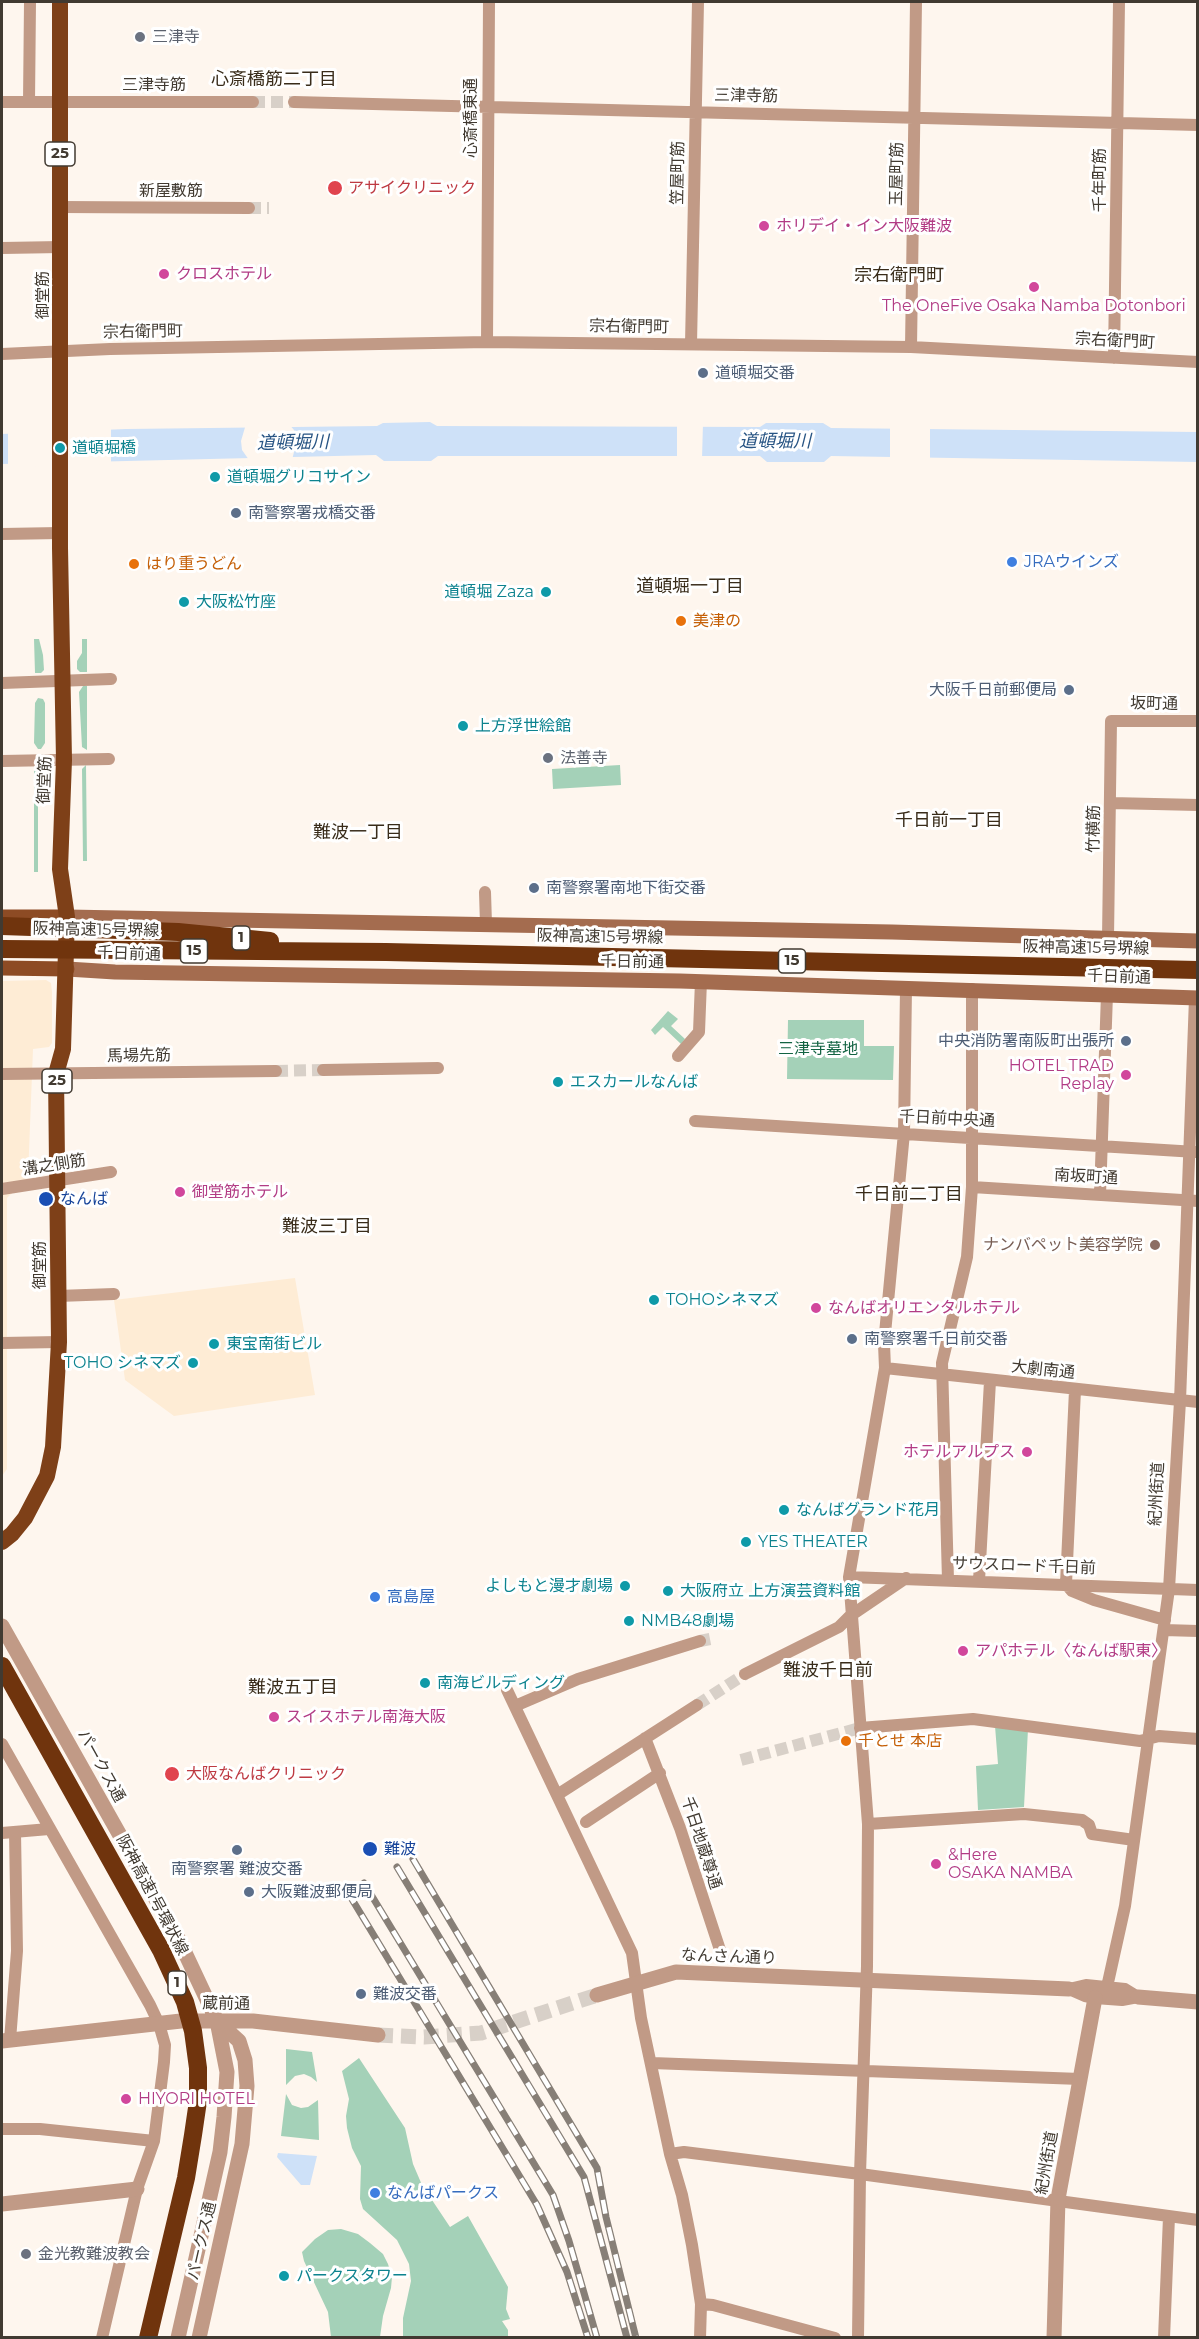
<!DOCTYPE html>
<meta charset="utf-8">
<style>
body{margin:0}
#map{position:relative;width:1199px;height:2339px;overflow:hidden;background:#fef6ee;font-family:Montserrat,sans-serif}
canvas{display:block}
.frame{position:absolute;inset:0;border:3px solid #413a31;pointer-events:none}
</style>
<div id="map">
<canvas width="1199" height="2339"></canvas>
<div class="frame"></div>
</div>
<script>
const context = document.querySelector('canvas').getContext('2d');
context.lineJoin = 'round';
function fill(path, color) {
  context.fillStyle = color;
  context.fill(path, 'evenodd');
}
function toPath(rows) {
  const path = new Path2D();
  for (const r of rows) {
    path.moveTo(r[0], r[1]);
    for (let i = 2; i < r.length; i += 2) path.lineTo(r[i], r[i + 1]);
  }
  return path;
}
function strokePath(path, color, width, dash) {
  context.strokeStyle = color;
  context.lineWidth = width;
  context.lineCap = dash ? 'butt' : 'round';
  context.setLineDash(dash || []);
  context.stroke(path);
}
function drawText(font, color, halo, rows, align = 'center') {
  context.font = font + ' Montserrat,"Noto Sans JP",sans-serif';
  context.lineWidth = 6;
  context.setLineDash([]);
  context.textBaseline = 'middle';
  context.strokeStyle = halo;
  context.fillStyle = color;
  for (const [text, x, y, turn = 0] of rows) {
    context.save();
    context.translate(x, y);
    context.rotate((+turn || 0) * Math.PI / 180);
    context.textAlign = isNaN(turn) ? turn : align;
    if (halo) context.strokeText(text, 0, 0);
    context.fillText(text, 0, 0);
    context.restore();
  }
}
const built = toPath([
 [46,980,51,983,52,992,52,1043,49,1047,33,1049,28,1177,7,1198,7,1469,2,1476,2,981],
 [295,1278,315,1395,174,1416,125,1380,114,1300]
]);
const green = toPath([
 [34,639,39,639,43,655,44,670,41,673,35,673],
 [82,639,87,639,87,672,80,672,77,669,77,661,82,653],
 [83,686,87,686,87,750,82,747,79,692],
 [38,698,43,699,45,703,45,743,41,749,38,749,34,743,35,703],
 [86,765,87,861,83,861,82,769],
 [620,765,621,785,553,789,552,769],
 [34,768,42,771,44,776,44,792,38,801,38,872,34,872],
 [668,1011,678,1019,671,1026,685,1039,681,1044,663,1027,655,1035,651,1030],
 [788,1020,864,1020,864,1046,894,1046,893,1080,787,1079],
 [995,1726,1028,1729,1024,1807,978,1810,976,1766,998,1764],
 [286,2049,312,2052,317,2082,311,2077,304,2074,295,2076,286,2085],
 [359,2058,405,2128,413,2164,422,2185,450,2227,468,2216,508,2287,506,2309,510,2319,502,2321,508,2330,508,2337,403,2337,403,2318,411,2281,409,2264,397,2240,363,2209,360,2199,361,2166,352,2148,347,2128,346,2116,349,2099,342,2071],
 [286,2094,292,2105,301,2108,308,2107,318,2100,319,2140,281,2136],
 [341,2229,358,2234,370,2243,383,2254,388,2264,392,2277,391,2288,383,2316,380,2337,331,2337,328,2312,304,2261,302,2252,315,2239,328,2230]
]);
const water = toPath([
 [430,422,437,426,760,427,766,423,823,423,831,428,1197,432,1198,462,831,456,824,462,767,462,760,456,438,456,431,461,384,461,376,455,2,464,2,434,126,429,377,426,383,423],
 [278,2153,317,2156,310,2185,301,2185,277,2157]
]);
const pier = toPath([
 [288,423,294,430,297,440,292,460,249,460,242,450,241,441,246,424],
 [677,423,703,423,702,459,677,459],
 [890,425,930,425,930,461,890,460],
 [111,427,111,464,8,467,8,431]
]);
const minorTunnel = toPath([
 [253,102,294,102],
 [249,208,269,208],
 [276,1071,323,1070],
 [700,1641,710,1639],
 [697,1705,745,1674],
 [741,1760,860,1728]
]);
const tertiaryTunnel = toPath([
 [378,2035,424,2037,481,2033,597,1995]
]);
const minor = toPath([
 [2,102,253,102],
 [29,102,30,2],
 [294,102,1198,125],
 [60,207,249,208],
 [2,248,61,247],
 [487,342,489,2],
 [691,344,698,2],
 [911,347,916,2],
 [2,354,110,349,487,342,911,347,1198,362],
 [1114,358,1119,2],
 [2,534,60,533],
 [2,683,111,679],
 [2,761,109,759],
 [1111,803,1198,805],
 [485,892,486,924],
 [1108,938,1111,721,1198,721],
 [678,1056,699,1032,701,981],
 [323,1070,438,1068],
 [2,1074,276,1071],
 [695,1121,1196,1152],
 [972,1187,1198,1201],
 [2,1189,111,1172],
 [1100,1195,1107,994],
 [58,1296,114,1294],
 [2,1343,59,1342],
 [885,1368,1198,1402],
 [1075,1390,1066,1584,1072,1591,1094,1600,1165,1620],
 [849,1577,1198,1590],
 [948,1580,942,1363,967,1257,972,1187,972,989],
 [979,1581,990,1381],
 [1164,1630,1198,1631],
 [745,1674,839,1627,850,1616,906,1578],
 [507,1690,632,1953,641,2018,670,2154,682,2195,692,2245,701,2304,700,2338],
 [515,1706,578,1679,700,1641],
 [860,1728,973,1719,1140,1741,1159,1736,1198,1739],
 [645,1738,680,1828,723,1959],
 [2,1744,150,2005,159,2024,165,2045,164,2062,154,2141,137,2189,102,2338],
 [557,1795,697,1705],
 [586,1822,660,1773],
 [868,1824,1024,1814,1082,1820,1089,1825,1092,1834,1134,1840],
 [2,1833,49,1829],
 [1107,1987,1125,1906,1169,1589,1180,1401,1195,998],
 [1069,1989,1086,1985,1125,1989,1138,1997],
 [1069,1989,1085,1996,1095,1998,1122,2000,1138,1997],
 [10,2040,17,1951,15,1832],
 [652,2063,1080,2079],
 [2,2129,40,2129,154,2141],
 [670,2154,684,2152,860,2174,1198,2220],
 [701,2304,713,2305,835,2338],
 [858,2338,860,2174,867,1966,868,1824,849,1577,885,1368,884,1344,904,1133,906,988],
 [1164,2338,1169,2217]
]);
const tertiary = toPath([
 [2,1626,179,1940,217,2021,227,2072,224,2117,220,2152,178,2338],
 [597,1995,676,1972,1069,1989],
 [1138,1997,1198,2002],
 [2,2041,181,2021,253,2021,378,2035],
 [2,2204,137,2189],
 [199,2338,242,2144,247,2086,245,2060,239,2041,217,2021],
 [1054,2338,1058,2199,1095,1998]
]);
const secondary = toPath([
 [67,917,892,932,1198,941],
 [67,969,115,972,680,981,1198,998]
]);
const primary = toPath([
 [2,917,67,917],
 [2,968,67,969]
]);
const trunk = toPath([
 [2,1542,12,1534,25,1518,47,1476,53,1447,59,1342,56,1074,63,1049,67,917,60,869,64,760,60,548,60,2]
]);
const motorway = toPath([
 [2,926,178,932,270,941],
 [2,949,386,952,1198,970],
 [2,1666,161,1950,185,2002,193,2031,198,2068,198,2101,193,2135,186,2178,148,2338]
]);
const rail = toPath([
 [413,1859,597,2168,606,2217,636,2338],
 [397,1867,584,2177,627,2338],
 [364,1883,553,2195,569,2241,597,2338],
 [347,1891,537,2205,567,2272,588,2338]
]);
const markers = [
 [140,37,6,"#6b7280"],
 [335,188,8,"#e0444e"],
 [764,226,6,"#d1479c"],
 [164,274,6,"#d1479c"],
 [1034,287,6,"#d1479c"],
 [703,373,6,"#5c6f8a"],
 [60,448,6,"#0f9aa8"],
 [215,477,6,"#0f9aa8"],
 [236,513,6,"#5c6f8a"],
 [1012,562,6,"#3f7fe0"],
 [134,564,6,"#e8710a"],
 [546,592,6,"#0f9aa8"],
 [184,602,6,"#0f9aa8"],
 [681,621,6,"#e8710a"],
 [1069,690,6,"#5c6f8a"],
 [463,726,6,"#0f9aa8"],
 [548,758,6,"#6b7280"],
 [534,888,6,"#5c6f8a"],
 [1126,1041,6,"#5c6f8a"],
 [1126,1075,6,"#d1479c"],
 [558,1082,6,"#0f9aa8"],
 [180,1192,6,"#d1479c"],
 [46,1199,8,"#1a4fb4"],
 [1155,1245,6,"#8d6e63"],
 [654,1300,6,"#0f9aa8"],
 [816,1308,6,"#d1479c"],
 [852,1339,6,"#5c6f8a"],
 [214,1344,6,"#0f9aa8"],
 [193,1363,6,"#0f9aa8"],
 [1027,1452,6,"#d1479c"],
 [784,1510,6,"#0f9aa8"],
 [746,1542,6,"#0f9aa8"],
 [625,1586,6,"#0f9aa8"],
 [668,1591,6,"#0f9aa8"],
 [375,1597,6,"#3f7fe0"],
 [629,1621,6,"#0f9aa8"],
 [963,1651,6,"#d1479c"],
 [425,1683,6,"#0f9aa8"],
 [274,1717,6,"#d1479c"],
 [846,1741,6,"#e8710a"],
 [172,1774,8,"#e0444e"],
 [370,1849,8,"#1a4fb4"],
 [237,1850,6,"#5c6f8a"],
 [936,1864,6,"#d1479c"],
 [249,1892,6,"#5c6f8a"],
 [361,1994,6,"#5c6f8a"],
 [126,2099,6,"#d1479c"],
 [375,2193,6,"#3f7fe0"],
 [26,2254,6,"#6b7280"],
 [284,2276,6,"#0f9aa8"]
];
const shields = [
 [60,154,30],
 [241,938,18],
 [194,951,27],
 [792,961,27],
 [57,1081,30],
 [177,1983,18]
];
const shieldNames = [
 ["25",60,154],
 ["1",241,938],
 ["15",194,951],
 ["15",792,961],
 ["25",57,1081],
 ["1",177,1983]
];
const worshipNames = [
 ["三津寺",152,37],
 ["法善寺",560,758],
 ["金光教難波教会",38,2254]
];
const streetNames = [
 ["三津寺筋",154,85],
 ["三津寺筋",746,96,1],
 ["心斎橋東通",471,118,-90],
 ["笠屋町筋",678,173,-89],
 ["玉屋町筋",897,174,-89],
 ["千年町筋",1100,180,-90],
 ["新屋敷筋",171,191],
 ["御堂筋",43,295,-90],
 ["宗右衛門町",629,327,1],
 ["宗右衛門町",143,332,-1],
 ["宗右衛門町",1115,341,3],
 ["坂町通",1154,704,1],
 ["御堂筋",45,780,-88],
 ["竹横筋",1094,829,-89],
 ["阪神高速15号堺線",96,930,1],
 ["阪神高速15号堺線",600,937,1],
 ["阪神高速15号堺線",1086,948,1],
 ["千日前通",129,954,2],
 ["千日前通",632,962,1],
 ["千日前通",1119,977,2],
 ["馬場先筋",139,1056,-1],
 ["千日前中央通",947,1119,3],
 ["溝之側筋",54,1165,-9],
 ["南坂町通",1086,1177,3],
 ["御堂筋",40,1265,-90],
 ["大劇南通",1043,1370,6],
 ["紀州街道",1157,1494,-87],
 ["サウスロード千日前",1024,1566,2],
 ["パークス通",101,1766,61],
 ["千日地蔵尊通",701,1843,72],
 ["阪神高速1号環状線",152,1895,62],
 ["なんさん通り",729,1957,2],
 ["蔵前通",226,2004,1],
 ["紀州街道",1047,2163,-80],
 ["パークス通",202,2241,-77]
];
const healthNames = [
 ["アサイクリニック",348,188],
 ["大阪なんばクリニック",186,1774]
];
const hotelNames = [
 ["ホリデイ・イン大阪難波",776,226],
 ["クロスホテル",176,274],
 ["The OneFive Osaka Namba Dotonbori",1034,306,"center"],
 ["HOTEL TRAD",1114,1066,"right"],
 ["Replay",1114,1084,"right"],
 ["御堂筋ホテル",192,1192],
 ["なんばオリエンタルホテル",828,1308],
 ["ホテルアルプス",1015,1452,"right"],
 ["アパホテル〈なんば駅東〉",975,1651],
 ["スイスホテル南海大阪",286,1717],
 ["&Here",948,1855],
 ["OSAKA NAMBA",948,1873],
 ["HIYORI HOTEL",138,2099]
];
const serviceNames = [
 ["道頓堀交番",715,373],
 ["南警察署戎橋交番",248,513],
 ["大阪千日前郵便局",1057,690,"right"],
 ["南警察署南地下街交番",546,888],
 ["中央消防署南阪町出張所",1114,1041,"right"],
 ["南警察署千日前交番",864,1339],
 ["南警察署 難波交番",237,1869,"center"],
 ["大阪難波郵便局",261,1892],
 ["難波交番",373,1994]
];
const cultureNames = [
 ["道頓堀橋",72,448],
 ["道頓堀グリコサイン",227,477],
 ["道頓堀 Zaza",534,592,"right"],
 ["大阪松竹座",196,602],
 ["上方浮世絵館",475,726],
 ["エスカールなんば",570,1082],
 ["TOHOシネマズ",666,1300],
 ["東宝南街ビル",226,1344],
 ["TOHO シネマズ",181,1363,"right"],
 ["なんばグランド花月",796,1510],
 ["YES THEATER",758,1542],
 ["よしもと漫才劇場",613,1586,"right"],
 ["大阪府立 上方演芸資料館",680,1591],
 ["NMB48劇場",641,1621],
 ["南海ビルディング",437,1683],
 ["パークスタワー",296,2276]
];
const shopNames = [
 ["JRAウインズ",1024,562],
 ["高島屋",387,1597],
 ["なんばパークス",387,2193]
];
const foodNames = [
 ["はり重うどん",146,564],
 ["美津の",693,621],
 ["千とせ 本店",858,1741]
];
const parkNames = [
 ["三津寺墓地",818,1049]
];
const transitNames = [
 ["なんば",60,1199],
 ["難波",384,1849]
];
const educationNames = [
 ["ナンバペット美容学院",1143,1245]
];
const neighbourhoodNames = [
 ["心斎橋筋二丁目",274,80],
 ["宗右衛門町",899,276],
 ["道頓堀一丁目",690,587],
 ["千日前一丁目",949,821],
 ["難波一丁目",358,833],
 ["千日前二丁目",909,1195],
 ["難波三丁目",327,1227],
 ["難波千日前",828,1671],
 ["難波五丁目",293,1688]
];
const waterNames = [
 ["道頓堀川",775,442],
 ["道頓堀川",293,443,-1]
];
fill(built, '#feecd5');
fill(green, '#a4d1b8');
fill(water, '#cee1f8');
fill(pier, '#fef6ee');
strokePath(minorTunnel, '#d8d0c8', 12, [12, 6]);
strokePath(tertiaryTunnel, '#d8d0c8', 15, [15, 8]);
strokePath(minor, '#c19a86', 12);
strokePath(tertiary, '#c19a86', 15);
strokePath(secondary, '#a46c4f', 15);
strokePath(primary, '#8d4b24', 15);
strokePath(trunk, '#7e4018', 16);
strokePath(motorway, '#70340d', 18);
strokePath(rail, '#877f77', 7);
strokePath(rail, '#fff', 4.5, [14]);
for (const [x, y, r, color] of markers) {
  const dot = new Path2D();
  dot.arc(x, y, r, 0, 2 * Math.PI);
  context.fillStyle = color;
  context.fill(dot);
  strokePath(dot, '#fff', 2);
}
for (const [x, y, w] of shields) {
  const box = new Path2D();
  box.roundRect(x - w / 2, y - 12, w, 24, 4.5);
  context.fillStyle = '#fff';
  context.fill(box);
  strokePath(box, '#413a31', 1.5);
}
drawText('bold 15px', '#413a31', null, shieldNames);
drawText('16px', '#5b616d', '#fff', worshipNames, 'left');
drawText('16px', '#413a31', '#fff', streetNames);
drawText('16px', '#be3a42', '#fff', healthNames, 'left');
drawText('16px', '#b23c85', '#fff', hotelNames, 'left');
drawText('16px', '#4e5e75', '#fff', serviceNames, 'left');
drawText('16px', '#0d838f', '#fff', cultureNames, 'left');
drawText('16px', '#366cbe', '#fff', shopNames, 'left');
drawText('16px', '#c56008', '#fff', foodNames, 'left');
drawText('16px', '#126342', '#fff', parkNames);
drawText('16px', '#164399', '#fff', transitNames, 'left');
drawText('16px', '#785e54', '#fff', educationNames, 'right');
drawText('18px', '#392c1a', '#fff', neighbourhoodNames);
drawText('italic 18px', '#295584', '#fff', waterNames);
</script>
